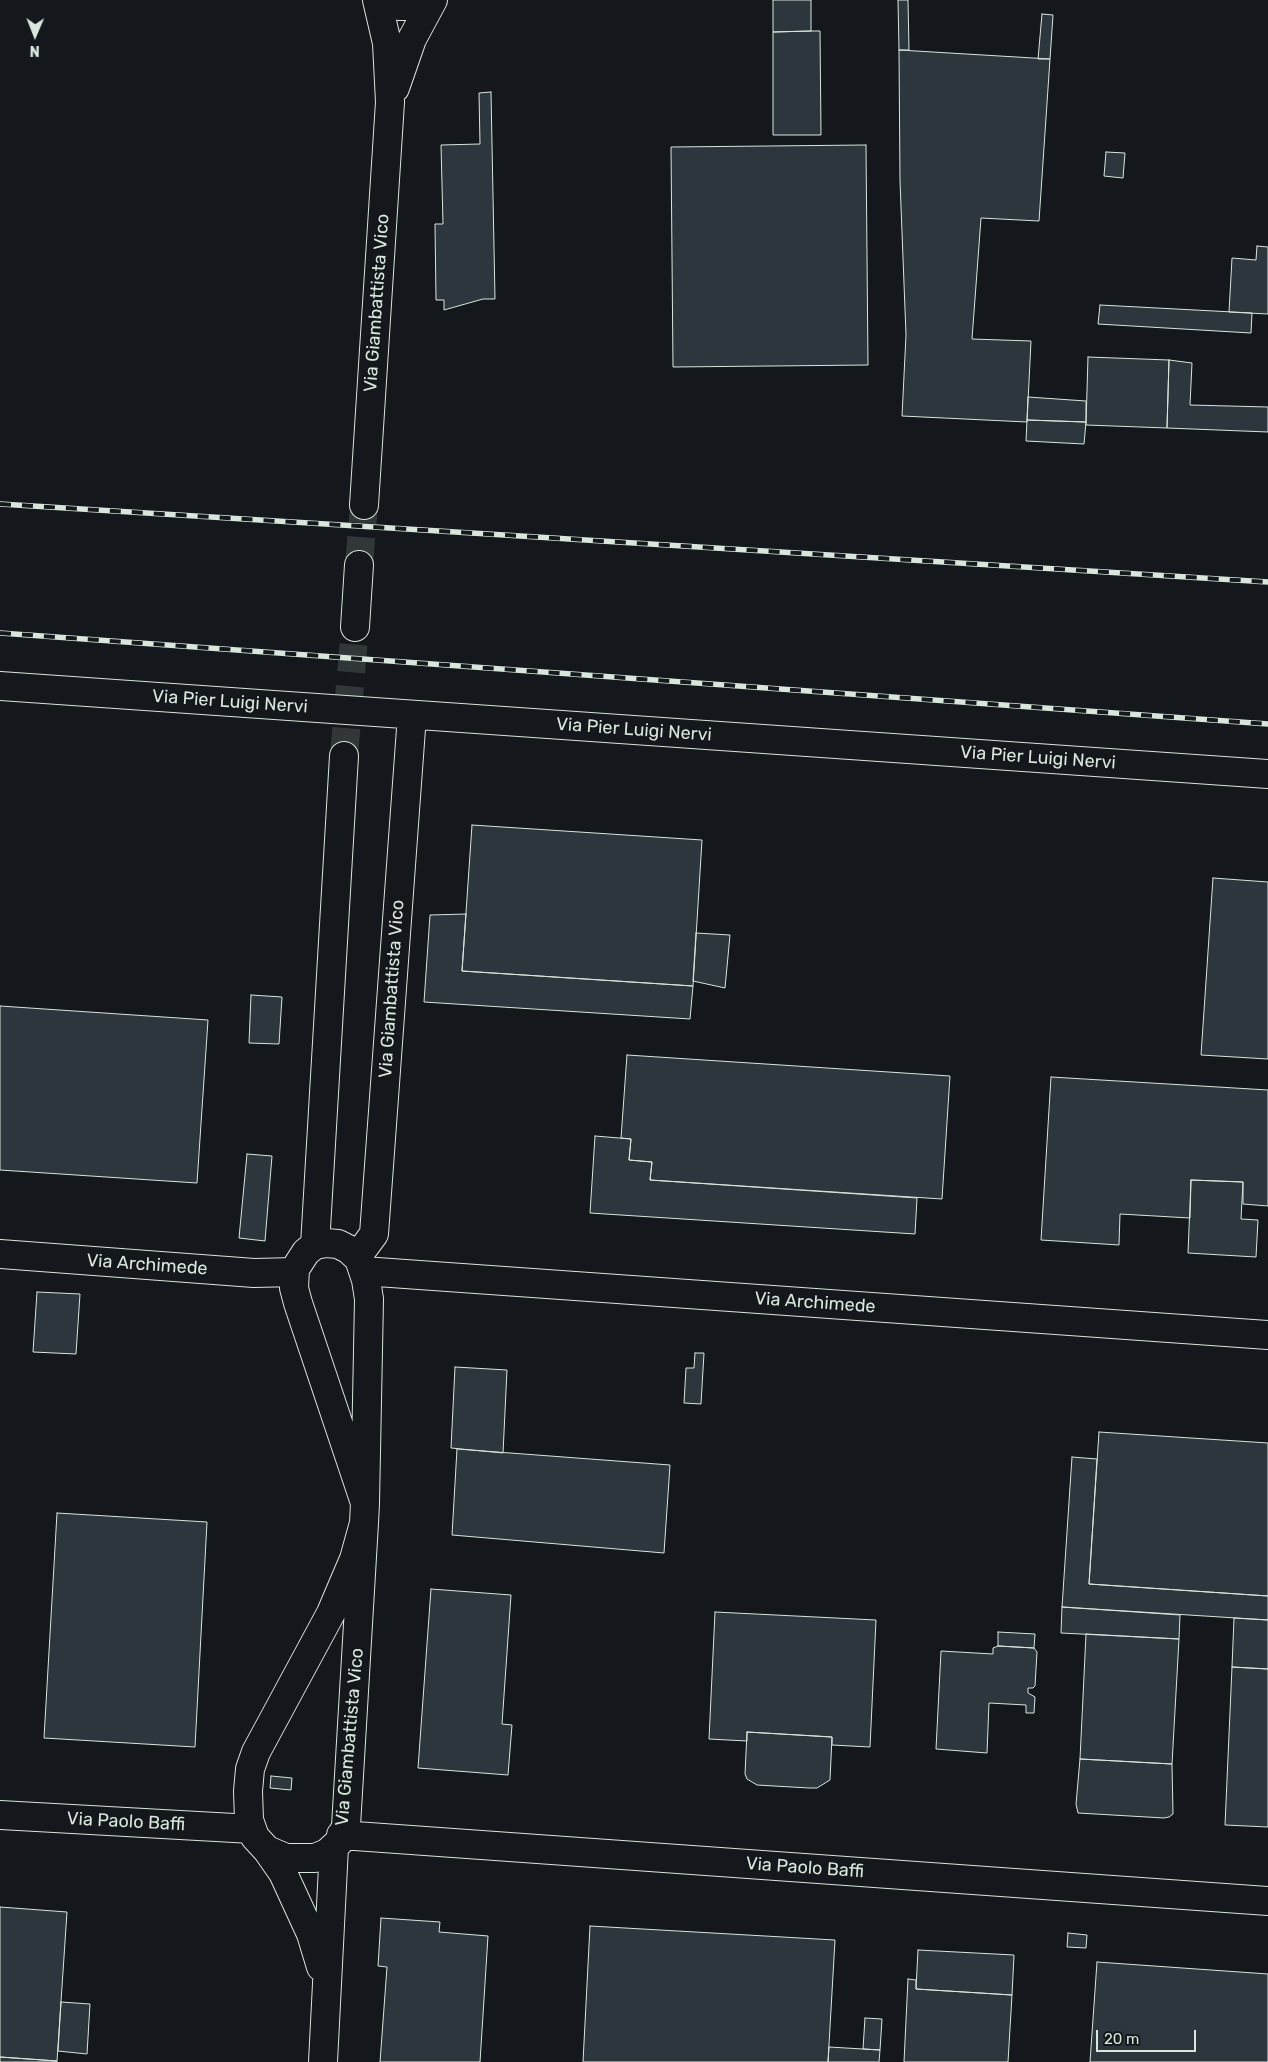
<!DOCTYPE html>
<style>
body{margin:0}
#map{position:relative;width:1268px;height:2062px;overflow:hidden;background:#14181c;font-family:Rubik,sans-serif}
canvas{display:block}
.north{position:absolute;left:10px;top:10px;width:50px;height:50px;-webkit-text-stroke:4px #14181c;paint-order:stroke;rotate:181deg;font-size:14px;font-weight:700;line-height:20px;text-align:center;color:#d8e6dc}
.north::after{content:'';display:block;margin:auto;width:18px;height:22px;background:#d8e6dc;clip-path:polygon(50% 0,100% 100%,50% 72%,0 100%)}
.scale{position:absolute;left:1096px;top:2030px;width:100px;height:22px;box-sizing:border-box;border:2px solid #d8e6dc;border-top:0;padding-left:6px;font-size:15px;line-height:18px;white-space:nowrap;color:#d8e6dc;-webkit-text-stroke:4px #14181c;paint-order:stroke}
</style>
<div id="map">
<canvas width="1268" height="2062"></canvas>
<div class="north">N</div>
<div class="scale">20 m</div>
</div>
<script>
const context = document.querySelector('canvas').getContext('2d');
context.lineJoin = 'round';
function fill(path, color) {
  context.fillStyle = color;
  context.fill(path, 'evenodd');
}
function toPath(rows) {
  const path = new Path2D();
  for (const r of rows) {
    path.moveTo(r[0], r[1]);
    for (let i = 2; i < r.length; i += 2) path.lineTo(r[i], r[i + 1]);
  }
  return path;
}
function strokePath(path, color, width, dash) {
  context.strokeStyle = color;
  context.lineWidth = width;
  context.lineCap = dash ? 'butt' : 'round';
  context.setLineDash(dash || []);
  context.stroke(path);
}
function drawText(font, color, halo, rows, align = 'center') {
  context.font = font + ' Rubik,sans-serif';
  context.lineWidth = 4;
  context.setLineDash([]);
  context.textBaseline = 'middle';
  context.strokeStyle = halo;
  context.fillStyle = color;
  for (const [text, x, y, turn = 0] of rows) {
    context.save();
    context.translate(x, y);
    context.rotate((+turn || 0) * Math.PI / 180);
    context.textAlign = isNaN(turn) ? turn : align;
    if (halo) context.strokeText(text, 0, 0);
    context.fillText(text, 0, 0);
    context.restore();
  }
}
const building = toPath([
 [773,0,811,0,811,31,773,32,773,0],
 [898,0,908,0,909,50,899,50,898,0],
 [1042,14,1053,15,1050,59,1038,59,1042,14],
 [811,31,820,31,821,135,773,135,773,32,811,31],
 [899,50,1050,59,1039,221,981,218,972,339,1031,341,1027,422,902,416,906,335,900,181,899,50],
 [491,92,495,299,483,299,444,310,444,300,436,300,435,224,443,224,441,145,480,144,479,93,491,92],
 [866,145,868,365,673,367,671,147,866,145],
 [1106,152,1125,153,1123,178,1104,176,1106,152],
 [1257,246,1268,247,1268,314,1229,312,1232,258,1256,260,1257,246],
 [1100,305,1252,313,1251,333,1098,324,1100,305],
 [1088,357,1169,360,1167,428,1086,425,1088,357],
 [1169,360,1192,363,1190,405,1268,407,1268,432,1167,428,1169,360],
 [1028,397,1086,401,1086,422,1027,420,1028,397],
 [1027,420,1086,422,1084,444,1026,441,1027,420],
 [472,825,702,840,693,986,462,971,472,825],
 [1213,878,1268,882,1268,1059,1201,1055,1213,878],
 [466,914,462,971,693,986,690,1019,424,1002,430,915,466,914],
 [696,933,730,935,725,988,693,981,696,933],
 [251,995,282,997,279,1044,249,1043,251,995],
 [0,1006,208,1020,197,1183,0,1170,0,1006],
 [627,1055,950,1076,942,1199,650,1180,652,1162,629,1160,631,1139,621,1138,627,1055],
 [1051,1077,1268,1090,1268,1206,1243,1204,1243,1182,1191,1180,1190,1218,1120,1214,1119,1245,1041,1240,1051,1077],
 [595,1136,631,1139,629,1160,652,1162,650,1180,917,1198,915,1234,590,1213,595,1136],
 [247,1154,272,1156,265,1241,239,1238,247,1154],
 [1191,1180,1243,1182,1241,1219,1258,1220,1256,1257,1188,1253,1191,1180],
 [37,1292,80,1294,76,1354,33,1352,37,1292],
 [695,1353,704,1353,701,1404,684,1403,686,1368,694,1368,695,1353],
 [455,1367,507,1370,503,1453,451,1448,455,1367],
 [1099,1432,1268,1443,1268,1596,1089,1584,1099,1432],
 [457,1449,670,1465,664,1553,452,1535,457,1449],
 [1072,1457,1097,1459,1089,1584,1268,1596,1268,1620,1062,1607,1072,1457],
 [57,1513,207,1522,195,1747,44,1738,57,1513],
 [431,1589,511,1595,502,1724,512,1725,508,1775,418,1768,431,1589],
 [1062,1607,1180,1615,1179,1639,1061,1633,1062,1607],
 [715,1612,876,1620,870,1747,832,1745,832,1737,747,1732,747,1741,709,1739,715,1612],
 [1234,1618,1268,1620,1268,1669,1232,1667,1234,1618],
 [998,1632,1035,1634,1034,1648,998,1646,998,1632],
 [1086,1634,1179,1639,1172,1764,1080,1759,1086,1634],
 [998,1646,1034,1648,1037,1652,1035,1686,1033,1688,1028,1688,1028,1693,1035,1697,1034,1713,1026,1713,1026,1705,989,1703,987,1753,936,1749,941,1651,993,1654,993,1648,998,1646],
 [1232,1667,1268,1669,1268,1827,1225,1825,1232,1667],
 [747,1732,832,1737,830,1780,817,1788,809,1788,757,1785,747,1779,745,1774,747,1732],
 [1080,1759,1172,1764,1173,1814,1169,1817,1164,1818,1078,1813,1076,1804,1080,1759],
 [271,1776,292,1778,291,1790,270,1788,271,1776],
 [0,1907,67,1912,57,2061,0,2057,0,1907],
 [381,1918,440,1922,439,1932,488,1936,480,2062,380,2062,387,1967,378,1966,381,1918],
 [590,1926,835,1940,828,2062,583,2062,590,1926],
 [1068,1933,1087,1935,1086,1948,1067,1947,1068,1933],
 [918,1950,1014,1955,1012,1995,916,1989,918,1950],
 [1097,1962,1268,1974,1268,2062,1090,2062,1097,1962],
 [908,1979,916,1980,916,1989,1012,1995,1008,2062,904,2062,908,1979],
 [61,2002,90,2004,87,2054,58,2051,61,2002],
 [865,2018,882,2019,880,2050,863,2049,865,2018],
 [829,2047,880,2050,879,2062,828,2062,829,2047],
 [0,2057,57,2061,57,2062,0,2062,0,2057]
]);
const minorTunnel = toPath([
 [359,565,364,505],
 [344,756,355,627]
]);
const minor = toPath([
 [395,88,412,39,433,0],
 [364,505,390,102,387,43,377,0],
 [355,627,359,565],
 [0,686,1268,774],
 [315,1245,344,756],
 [0,1254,254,1273,295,1272],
 [357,1257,374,1234,412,715],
 [363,1271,1268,1335],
 [364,1523,346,1826,339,1842,327,1853,315,1858,286,1858,267,1850,255,1837,249,1820,248,1791,250,1769,256,1752,331,1613,354,1559,364,1523],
 [364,1523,365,1503,369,1299,366,1280,359,1259,348,1249,338,1244,326,1243,315,1245,306,1252,295,1269,294,1288,298,1303,365,1503],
 [0,1815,252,1829],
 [341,1835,1268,1901],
 [267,1850,283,1873,294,1897,311,1934,321,1967],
 [323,2062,334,1847]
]);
const major = toPath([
 [383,0,399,6,412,6,428,0]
]);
const rail = toPath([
 [0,504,1268,582],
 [0,633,1268,724]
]);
const streetNames = [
 ["Via Giambattista Vico",377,303,-86],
 ["Via Pier Luigi Nervi",230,702,4],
 ["Via Pier Luigi Nervi",634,730,4],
 ["Via Pier Luigi Nervi",1038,758,4],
 ["Via Giambattista Vico",392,989,-86],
 ["Via Archimede",147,1265,4],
 ["Via Archimede",815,1303,4],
 ["Via Giambattista Vico",350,1737,-85],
 ["Via Paolo Baffi",126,1822,3],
 ["Via Paolo Baffi",805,1868,4]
];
fill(building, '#2c363c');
strokePath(building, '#d8e6dc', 1);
strokePath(minorTunnel, '#313739', 28, [28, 14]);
strokePath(minor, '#d8e6dc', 30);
strokePath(major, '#d8e6dc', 30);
strokePath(minor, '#14181c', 28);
strokePath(major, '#14181c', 28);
strokePath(rail, '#d8e6dc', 5.5);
strokePath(rail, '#14181c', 4, [11]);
drawText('18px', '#d8e6dc', '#14181c', streetNames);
</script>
